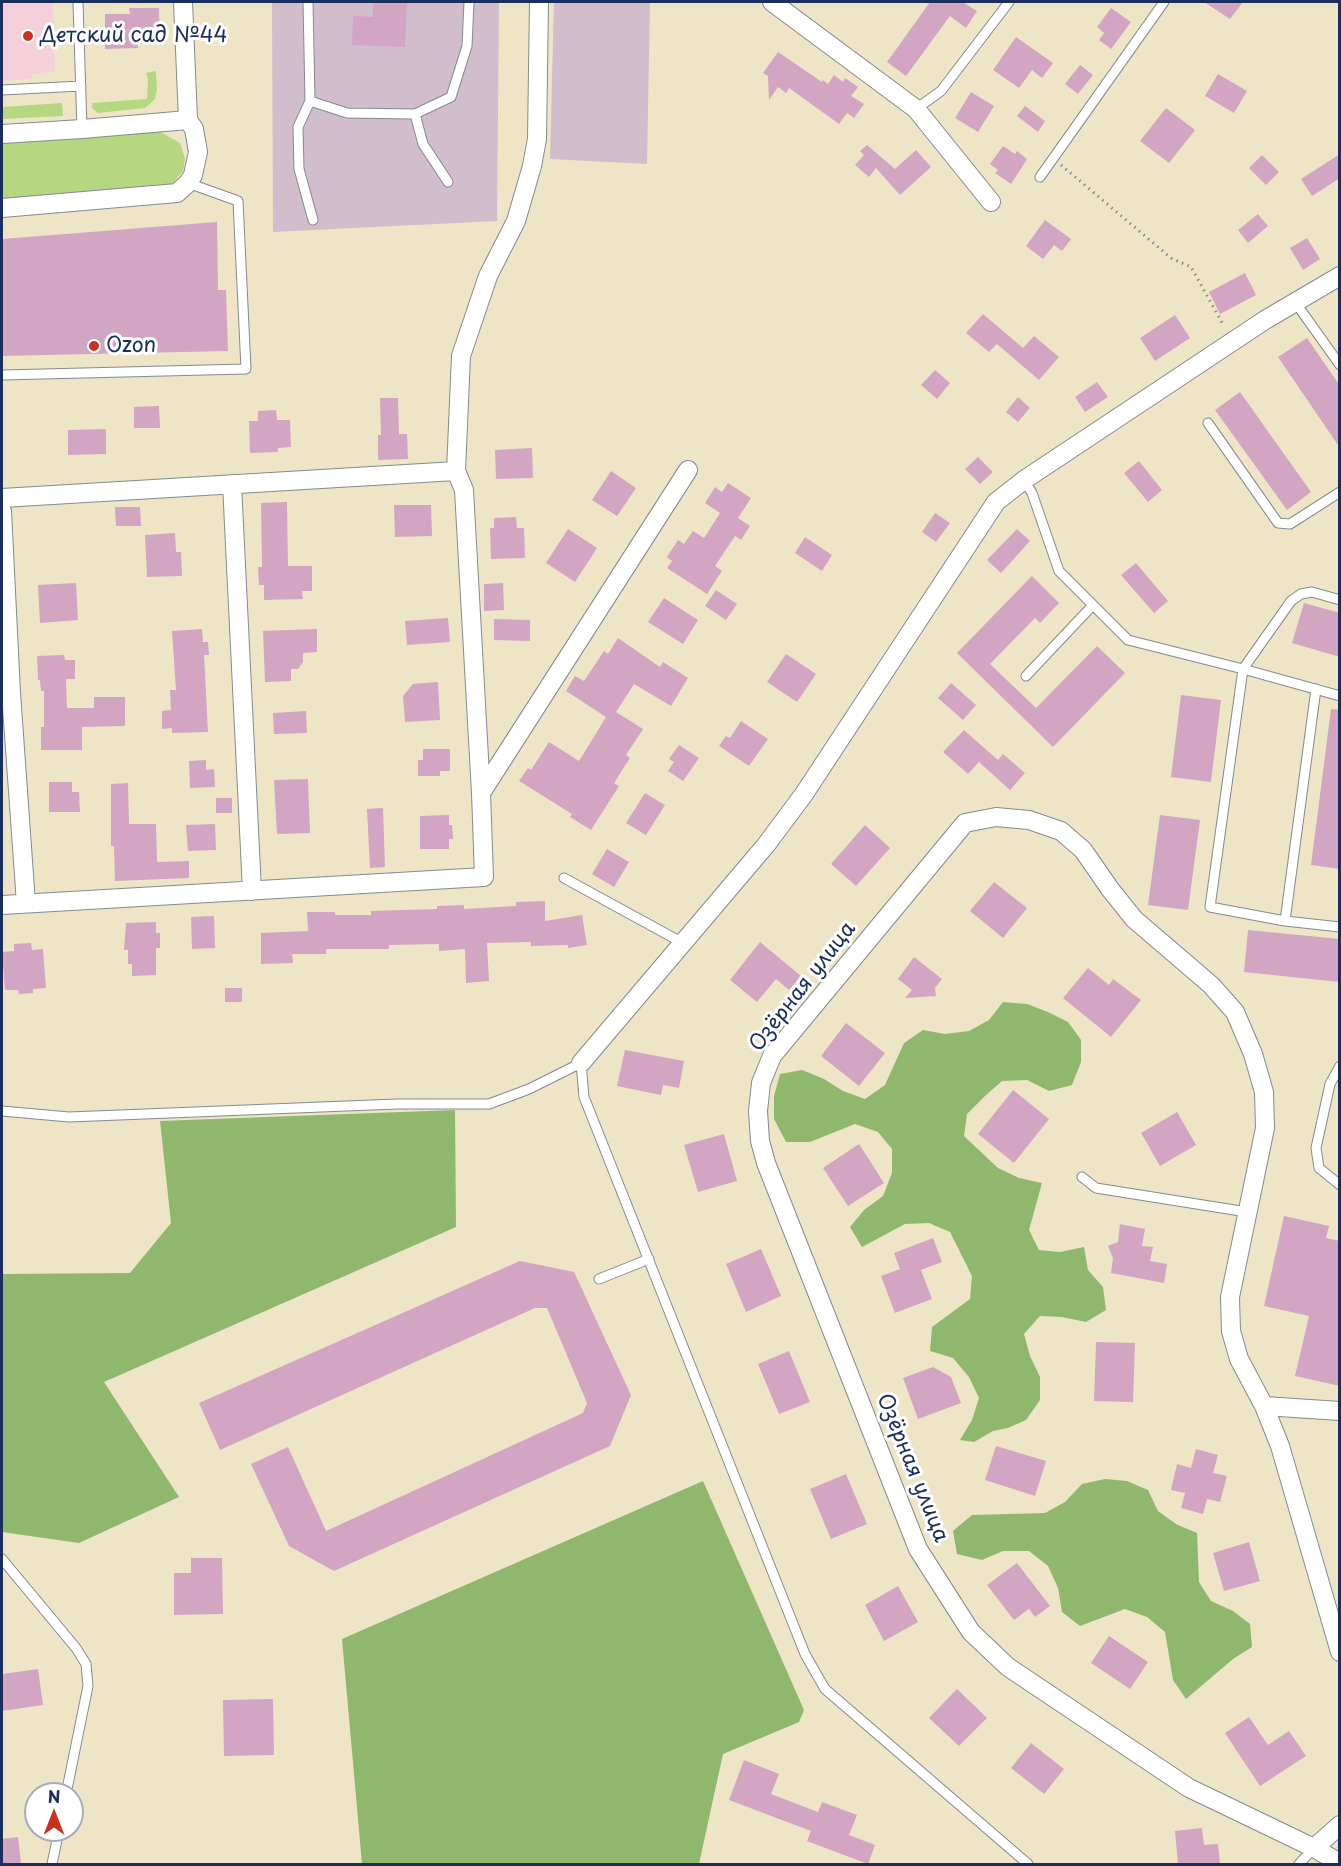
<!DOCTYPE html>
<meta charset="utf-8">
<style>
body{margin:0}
#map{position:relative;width:1341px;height:1866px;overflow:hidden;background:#eee5c7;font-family:"Playpen Sans",sans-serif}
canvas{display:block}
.frame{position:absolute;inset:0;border:3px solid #1b2f5e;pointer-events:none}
.north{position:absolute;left:24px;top:1782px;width:60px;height:60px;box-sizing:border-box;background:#fff;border:2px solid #a4acbf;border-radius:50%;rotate:0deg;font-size:16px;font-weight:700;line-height:24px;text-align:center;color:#1b2f5e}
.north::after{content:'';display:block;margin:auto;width:21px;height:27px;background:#c8321e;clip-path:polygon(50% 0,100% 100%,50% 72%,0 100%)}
</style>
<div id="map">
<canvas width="1341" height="1866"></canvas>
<div class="frame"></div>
<div class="north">N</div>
</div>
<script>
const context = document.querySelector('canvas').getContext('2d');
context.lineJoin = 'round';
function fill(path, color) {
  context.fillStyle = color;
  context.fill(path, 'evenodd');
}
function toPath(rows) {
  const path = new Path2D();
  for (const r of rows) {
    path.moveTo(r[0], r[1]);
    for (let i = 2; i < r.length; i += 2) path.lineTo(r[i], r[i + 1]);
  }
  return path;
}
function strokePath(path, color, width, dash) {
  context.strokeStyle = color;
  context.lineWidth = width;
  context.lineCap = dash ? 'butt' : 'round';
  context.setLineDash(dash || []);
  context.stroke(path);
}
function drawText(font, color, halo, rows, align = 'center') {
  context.font = font + ' "Playpen Sans",sans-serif';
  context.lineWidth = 6;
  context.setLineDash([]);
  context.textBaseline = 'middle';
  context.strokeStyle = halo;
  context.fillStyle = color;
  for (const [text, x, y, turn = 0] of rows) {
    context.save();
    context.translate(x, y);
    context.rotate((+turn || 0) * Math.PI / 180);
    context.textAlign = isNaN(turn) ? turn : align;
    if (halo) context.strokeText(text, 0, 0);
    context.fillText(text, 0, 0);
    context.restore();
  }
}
const built = toPath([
 [2,2,53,2,55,71,33,74,31,79,2,81]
]);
const industrial = toPath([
 [272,2,499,2,497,221,273,232],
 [554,2,650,2,647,164,550,159]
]);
const green = toPath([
 [156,71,157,89,155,99,145,108,98,113,92,108,92,103,147,99,148,79,146,73],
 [62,103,63,116,2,119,2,107],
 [159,131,180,143,185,159,183,171,173,183,157,187,2,199,2,141]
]);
const forest = toPath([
 [1003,1002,1027,1004,1048,1012,1068,1022,1081,1040,1081,1062,1072,1085,1049,1091,1027,1080,1002,1081,985,1096,967,1114,964,1136,998,1168,1019,1178,1042,1183,1029,1230,1039,1250,1060,1252,1084,1247,1088,1270,1103,1287,1106,1310,1086,1322,1062,1317,1040,1316,1024,1334,1030,1356,1040,1377,1040,1400,1026,1420,1008,1428,993,1431,974,1442,960,1440,972,1420,979,1398,969,1377,953,1358,930,1351,932,1327,970,1299,972,1276,950,1232,929,1223,905,1224,862,1247,850,1227,864,1210,883,1196,892,1173,892,1149,878,1132,855,1124,810,1142,786,1142,774,1119,774,1096,780,1074,802,1070,824,1079,843,1091,865,1099,885,1085,904,1043,923,1030,945,1034,969,1031,989,1020],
 [455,1110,456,1227,104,1382,179,1497,79,1543,2,1532,2,1274,130,1273,171,1223,160,1121],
 [1105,1479,1127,1481,1148,1490,1158,1511,1176,1524,1197,1533,1199,1582,1211,1601,1233,1611,1250,1624,1252,1647,1233,1659,1186,1699,1173,1680,1165,1632,1147,1617,1125,1609,1080,1626,1062,1612,1058,1588,1048,1566,1029,1551,1003,1551,982,1560,957,1554,953,1531,972,1515,1045,1513,1065,1502,1082,1484],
 [703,1481,804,1710,799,1722,723,1754,699,1864,362,1864,342,1639]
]);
const building = toPath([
 [373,2,407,2,405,47,352,45,353,16,373,17],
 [929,2,963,2,977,11,966,28,950,16,906,76,887,62,930,2],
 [1204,2,1243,2,1230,19],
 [129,8,159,8,160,43,138,44,138,48,105,49,105,14,130,14],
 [1111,8,1131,22,1111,49,1099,40,1104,33,1097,27],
 [1016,37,1053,63,1042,78,1032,70,1019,88,993,70],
 [778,52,822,82,823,80,828,84,834,75,843,82,845,78,858,87,851,96,864,104,854,118,847,113,839,124,789,88,786,93,778,87,769,100,768,76,763,73],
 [1080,65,1093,75,1078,94,1065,84],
 [1218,74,1247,91,1234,113,1205,96],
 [971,92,994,106,978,132,955,118],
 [1025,106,1045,121,1038,132,1017,116],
 [1166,108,1195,130,1169,163,1140,141],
 [867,145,895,169,916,150,931,167,900,195,876,168,869,177,855,165,864,155,860,151],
 [1003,146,1015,154,1017,151,1027,159,1011,184,995,173,998,170,990,164],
 [1340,154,1340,178,1312,196,1301,179],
 [1262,155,1279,172,1266,185,1249,168],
 [1258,214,1268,226,1248,243,1238,230],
 [1045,220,1071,239,1062,251,1054,245,1043,259,1026,246],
 [217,222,218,290,226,290,228,351,2,356,2,239],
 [1307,238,1320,259,1303,270,1290,248],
 [1245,273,1256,295,1220,314,1209,292],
 [983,314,1023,348,1034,336,1059,357,1039,380,997,344,989,352,966,333],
 [1175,315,1190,338,1155,361,1140,338],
 [1307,338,1340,386,1340,448,1278,357],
 [935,370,950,383,937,399,921,385],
 [1097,382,1108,397,1085,412,1075,397],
 [1240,392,1311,492,1287,510,1215,410],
 [1018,397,1030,408,1018,422,1006,412],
 [380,398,398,398,399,434,407,434,408,459,378,460,378,435,381,435],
 [159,406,160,428,134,428,134,407],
 [276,410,277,420,290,420,291,447,278,448,278,452,250,453,249,421,258,421,258,411],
 [106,429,106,454,68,455,68,430],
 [532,448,533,478,496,479,495,450],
 [978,457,993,472,980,484,965,469],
 [1139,461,1162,490,1148,502,1124,473],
 [611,471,636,488,617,516,592,500],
 [728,483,751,498,738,518,750,526,741,540,735,536,715,566,722,571,707,594,667,568,672,561,667,557,678,540,684,544,693,531,704,538,720,513,705,503,715,487,722,492],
 [287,502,288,566,312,566,312,591,302,591,303,599,264,600,264,585,259,585,258,567,262,567,261,503],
 [394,505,431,505,432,536,395,537],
 [115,507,140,507,141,526,116,526],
 [935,513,950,523,936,542,922,532],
 [516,517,517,528,524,528,525,558,491,559,490,528,494,528,494,518],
 [568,529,597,548,575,582,546,563],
 [1017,529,1030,541,1001,573,987,560],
 [175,533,176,552,181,552,182,576,147,577,145,535],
 [805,537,832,555,822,571,795,553],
 [1136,563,1168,601,1154,613,1121,575],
 [1032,576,1059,603,1040,623,1035,618,990,664,1036,708,1097,646,1125,673,1053,747,957,653],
 [76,583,78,620,40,623,38,585],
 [503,583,504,610,484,611,484,584],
 [716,590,737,604,726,620,705,606],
 [664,598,698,620,683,644,648,622],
 [1304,603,1340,613,1340,657,1292,643],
 [448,618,450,642,407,645,405,621],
 [494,619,530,620,530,641,494,640],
 [202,629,203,642,208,642,209,655,204,655,208,732,172,733,172,728,162,729,162,711,171,710,170,690,176,690,172,631],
 [317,629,317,652,303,653,303,662,298,669,291,669,291,681,265,682,263,631],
 [618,638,660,667,663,662,688,678,671,706,634,684,616,712,643,729,626,755,630,758,614,783,619,786,591,830,570,817,572,814,519,781,528,768,531,770,549,742,579,761,606,717,566,691,575,676,584,681,604,651,608,654],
 [786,654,816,674,797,702,767,682],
 [64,655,65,660,75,660,75,679,66,679,67,708,94,708,94,697,125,697,125,726,82,727,82,750,41,750,41,727,44,727,44,691,41,691,40,680,38,680,37,656],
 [438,682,440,720,405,722,403,696,413,684],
 [951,683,976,705,963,720,938,698],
 [1181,695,1221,700,1211,782,1171,777],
 [1331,709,1340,710,1340,869,1311,865],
 [306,711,307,733,274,734,273,713],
 [741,721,768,739,749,766,719,746,726,736,730,738],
 [964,730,998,760,1003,754,1025,773,1010,790,979,762,968,774,943,752],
 [679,745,699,758,683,781,668,771,674,762,669,759],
 [423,749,450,749,450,771,440,771,440,776,418,776,418,760,423,760],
 [206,760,206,770,214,769,215,787,190,788,189,761],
 [308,779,310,833,277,834,274,780],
 [49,782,72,782,72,792,79,792,80,812,49,812],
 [128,783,129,824,156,824,157,862,189,861,189,878,115,881,114,846,111,846,111,784],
 [645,793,665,805,646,835,626,823],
 [216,798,232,798,232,813,216,813],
 [383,808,385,867,370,868,367,809],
 [449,815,449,825,452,825,453,839,449,839,449,849,420,849,420,816],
 [1160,815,1200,820,1188,910,1148,905],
 [215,824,216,850,188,851,186,825],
 [865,825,890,848,856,886,831,864],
 [607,849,629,862,614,887,592,874],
 [994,882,1027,908,1003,938,970,911],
 [545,901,545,921,582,915,587,945,568,948,568,945,531,946,531,942,487,943,489,981,466,983,465,949,439,951,439,944,389,945,389,949,326,949,326,954,292,954,293,963,261,964,261,933,308,931,307,912,335,912,335,915,371,915,371,911,437,909,437,906,464,905,464,909,516,906,516,902],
 [214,916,215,948,192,949,191,917],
 [156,922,156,933,160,933,160,948,156,948,156,975,132,976,132,964,128,964,128,950,124,950,126,923],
 [1248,930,1340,939,1340,982,1244,972],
 [760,942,801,976,789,990,776,979,757,1002,730,980],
 [31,943,32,950,43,949,46,988,33,989,33,993,19,994,18,990,5,990,2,952,14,951,14,944],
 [914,957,942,979,935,988,936,996,905,998,912,990,898,979],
 [1088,968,1109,985,1113,979,1141,1000,1111,1037,1063,998],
 [225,988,242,988,242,1002,225,1002],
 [846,1023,885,1053,859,1086,821,1056],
 [625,1050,684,1061,679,1088,663,1085,661,1095,617,1086],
 [1013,1090,1049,1119,1014,1163,978,1134],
 [1177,1112,1196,1145,1160,1166,1141,1133],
 [724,1134,737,1181,698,1192,684,1145],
 [859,1144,884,1183,848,1206,823,1168],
 [1284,1216,1329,1226,1326,1238,1340,1241,1340,1386,1295,1376,1309,1316,1264,1306],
 [1120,1224,1145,1229,1142,1246,1153,1247,1150,1261,1167,1264,1164,1283,1111,1273,1113,1258,1108,1246,1118,1242],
 [933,1238,942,1262,921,1270,932,1299,895,1313,881,1276,900,1269,894,1253],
 [761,1249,781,1296,746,1312,726,1264],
 [520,1261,574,1272,631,1395,610,1446,334,1571,289,1546,251,1464,288,1447,326,1531,583,1413,587,1403,547,1308,535,1308,220,1450,199,1403],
 [1096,1342,1135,1343,1133,1402,1094,1401],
 [789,1351,810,1402,779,1414,758,1364],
 [933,1367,951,1377,961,1403,918,1419,903,1378],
 [996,1446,1046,1461,1035,1496,985,1480],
 [1196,1449,1218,1455,1213,1473,1227,1476,1220,1502,1207,1499,1203,1514,1181,1508,1185,1493,1171,1490,1177,1464,1191,1468],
 [846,1474,867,1524,831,1539,810,1489],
 [1249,1542,1260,1581,1224,1591,1213,1553],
 [191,1558,222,1558,223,1614,174,1615,174,1573,191,1573],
 [1017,1563,1050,1606,1035,1617,1029,1609,1014,1620,987,1585],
 [898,1586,918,1622,884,1641,865,1605],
 [1109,1636,1148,1662,1130,1689,1091,1663],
 [38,1669,43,1705,2,1711,2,1674],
 [957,1689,987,1718,959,1746,929,1718],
 [273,1699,274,1755,224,1756,223,1700],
 [1249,1717,1268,1745,1289,1731,1306,1756,1260,1786,1225,1733],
 [1031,1743,1064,1769,1044,1794,1011,1768],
 [744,1760,779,1774,771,1794,818,1812,822,1802,857,1815,849,1835,875,1845,868,1864,807,1841,811,1831,729,1800],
 [1202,1828,1204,1845,1218,1844,1220,1864,1178,1864,1175,1831],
 [18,1837,21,1864,2,1864,2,1839]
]);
const path = toPath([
 [1061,165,1171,258,1191,267,1224,326]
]);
const service = toPath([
 [78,2,82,129],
 [308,2,310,101,347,113,415,114,451,97,467,46,469,2],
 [2,90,81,86],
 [310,101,298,127,299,169,313,220],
 [916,109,941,91,1009,2],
 [415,114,423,144,448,182],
 [1040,177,1164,2],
 [1295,302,1340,365],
 [2,375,246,369,238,201,188,183],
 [1208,423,1278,523,1290,524,1340,492],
 [1024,480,1032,493,1059,571,1128,640,1243,669,1340,696],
 [1026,676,1093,605],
 [1316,689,1285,921,1210,907,1243,669,1291,601,1301,594,1312,592,1340,600],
 [564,878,683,943],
 [1285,921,1340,927],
 [1340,1066,1330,1084,1316,1148,1319,1168,1340,1185],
 [2,1111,69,1117,397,1104,489,1104,529,1089,581,1063,584,1097,805,1654,825,1689,1028,1864],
 [1082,1177,1096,1188,1247,1212],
 [599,1279,649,1259],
 [2,1559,76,1648,86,1664,88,1686,66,1794],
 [52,1864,59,1830],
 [1299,1864,1314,1848]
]);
const minor = toPath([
 [772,2,916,109,991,202],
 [2,134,82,129,188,120],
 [2,208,177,193,188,183,193,175,198,152,194,129,188,120,183,2],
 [232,484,252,891],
 [2,498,456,471],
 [2,511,11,693,26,903],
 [481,793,688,470],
 [2,905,484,877,481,793,464,490,456,471,461,356,488,276,516,221,532,166,537,139,539,2],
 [581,1063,766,845,804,794,996,502,1024,480,1265,320,1340,276],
 [1264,1406,1340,1411],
 [1340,1652,1280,1446,1264,1406,1239,1359,1231,1331,1230,1297,1265,1128,1264,1092,1253,1054,1235,1012,1211,985,1134,919,1110,889,1083,850,1061,831,1029,820,996,817,965,823,772,1056,761,1083,758,1111,760,1141,766,1163,918,1549,971,1632,1008,1667,1189,1788,1314,1848,1340,1863],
 [1314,1848,1340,1825]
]);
const markers = [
 [28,36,6,"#c8321e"],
 [94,346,6,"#c8321e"]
];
const poiNames = [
 ["Детский сад №44",40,36],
 ["Ozon",106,346]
];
const streetNames = [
 ["Озёрная улица",803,987,-52],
 ["Озёрная улица",912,1468,68]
];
fill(built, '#f5cfd9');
fill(industrial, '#d1bdcb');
fill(green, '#b4d780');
fill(forest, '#8fb86e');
fill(building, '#d2a5c3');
strokePath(service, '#848a92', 11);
strokePath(minor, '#848a92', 20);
strokePath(path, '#848a92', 3, [1.5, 4.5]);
strokePath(service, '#fff', 9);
strokePath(minor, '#fff', 18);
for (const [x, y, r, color] of markers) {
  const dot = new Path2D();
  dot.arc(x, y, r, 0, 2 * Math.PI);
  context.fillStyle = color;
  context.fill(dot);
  strokePath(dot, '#fff', 2);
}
drawText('21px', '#1b2f5e', '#fff', poiNames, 'left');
drawText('21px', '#1b2f5e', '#fff', streetNames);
</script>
